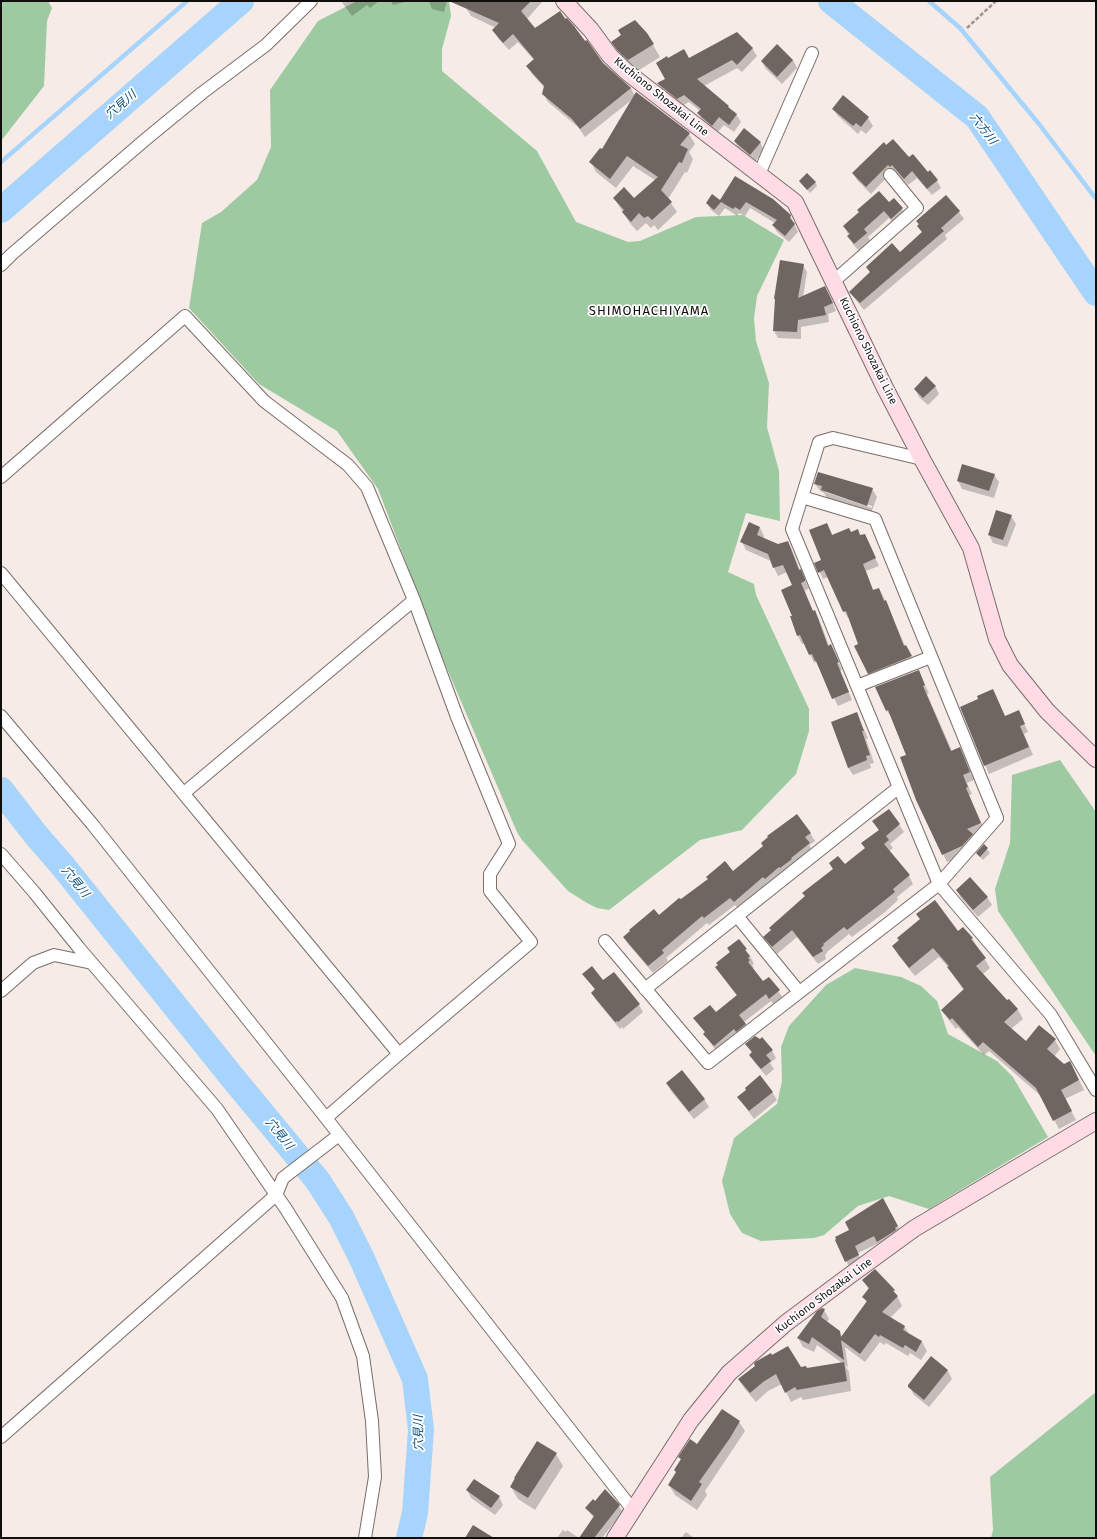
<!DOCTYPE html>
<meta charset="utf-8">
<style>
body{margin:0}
#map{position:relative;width:1097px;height:1539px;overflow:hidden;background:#f6ebe6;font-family:"Fira Sans",sans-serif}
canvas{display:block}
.frame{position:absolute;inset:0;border:2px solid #100d0b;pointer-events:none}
</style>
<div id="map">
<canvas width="1097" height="1539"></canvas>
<div class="frame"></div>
</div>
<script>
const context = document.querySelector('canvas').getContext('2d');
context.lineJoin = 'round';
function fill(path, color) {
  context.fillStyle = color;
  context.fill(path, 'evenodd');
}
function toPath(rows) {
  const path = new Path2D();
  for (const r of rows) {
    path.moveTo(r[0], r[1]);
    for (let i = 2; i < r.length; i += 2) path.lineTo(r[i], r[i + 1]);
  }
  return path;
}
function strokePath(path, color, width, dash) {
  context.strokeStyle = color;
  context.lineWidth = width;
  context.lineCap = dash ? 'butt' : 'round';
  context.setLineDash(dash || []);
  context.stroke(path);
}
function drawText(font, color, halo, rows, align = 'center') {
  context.font = font + ' "Fira Sans","Noto Sans JP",sans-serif';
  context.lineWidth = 3.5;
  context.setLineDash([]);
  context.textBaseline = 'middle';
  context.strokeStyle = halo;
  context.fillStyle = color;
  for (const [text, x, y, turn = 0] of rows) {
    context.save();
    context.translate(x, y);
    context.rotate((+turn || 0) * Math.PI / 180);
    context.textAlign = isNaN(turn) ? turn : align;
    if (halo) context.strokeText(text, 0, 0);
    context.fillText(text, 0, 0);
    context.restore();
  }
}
const green = toPath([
 [1,1,48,1,52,8,47,21,44,86,1,141],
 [357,1,449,1,451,16,442,49,442,71,537,151,576,222,628,242,640,241,696,217,743,215,784,240,757,296,754,318,756,341,769,383,767,427,779,471,780,521,746,513,728,572,754,584,756,595,809,709,809,731,796,774,742,830,700,840,609,910,597,908,587,903,568,891,522,840,517,832,442,657,378,489,337,431,259,384,189,308,202,223,221,212,257,180,271,147,270,90,318,21],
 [1060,760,1096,812,1096,1056,998,911,995,889,1010,843,1012,775],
 [855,968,901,977,921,986,937,1001,948,1034,997,1061,1013,1077,1048,1137,929,1209,889,1196,858,1206,824,1235,814,1238,761,1241,742,1233,730,1214,722,1181,734,1138,777,1104,782,1081,781,1047,789,1026,826,985],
 [1096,1392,1096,1538,991,1538,993,1530,990,1477]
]);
const shadow = toPath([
 [341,1,379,1,370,8,367,5,352,16],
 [391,1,409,1,393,5],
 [429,1,447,1,444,12,432,9],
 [469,1,543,1,527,19,535,29,560,12,574,27,603,63,631,88,635,96,689,134,695,144,689,152,693,159,687,173,685,172,668,199,677,212,658,230,654,225,651,228,646,223,637,231,629,222,614,198,634,200,655,180,633,166,616,188,596,172,591,162,602,150,634,98,585,137,578,127,548,102,543,93,545,88,532,74,528,66,534,60,518,42,509,50,498,38,493,30,496,28,471,16,466,8],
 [613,42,653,45,660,57,636,72,625,62],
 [752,48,757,56,742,72,737,68,704,86,736,114,741,122,734,132,724,125,717,133,703,121,698,113,700,111,689,102,682,106,662,91,658,84,666,79,667,60,689,59],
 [793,60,797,68,782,84,766,69,762,62],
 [843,96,868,118,873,126,866,134,861,130,858,134,838,116,833,109],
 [735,142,760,142,764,150,755,162,739,149],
 [886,147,909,159,937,181,941,188,932,195,917,178,908,185,896,172,895,173,893,171,871,194,857,180,853,173],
 [735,178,790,215,798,232,789,242,777,232,773,225,775,223,750,208,745,216,739,213,737,216,725,208,719,216,711,210,707,203,720,202],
 [800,181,815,182,817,186,810,193],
 [946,196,959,212,964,219,945,235,947,239,864,310,855,299,850,292,871,274,867,267,900,253,922,233,917,221],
 [894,199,907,216,896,226,889,218,868,237,871,242,859,251,853,244,844,226,860,213,889,204],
 [803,265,807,272,803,297,829,294,836,311,828,314,829,322,801,327,801,339,778,338,774,331,776,301,775,299],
 [935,386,939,394,928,405,919,397,915,389],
 [994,475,999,482,994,498,962,489,958,481],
 [815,484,872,489,877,497,871,513,827,498,824,493,820,491],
 [825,490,872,506,872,508,825,492],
 [1011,516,1016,524,1007,547,993,543,989,535],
 [827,524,833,536,851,533,861,536,868,542,879,566,866,571,873,590,879,589,883,596,889,609,905,646,915,664,873,680,869,673,849,618,848,618,844,611,828,577,823,579,816,564,822,561],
 [760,528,764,536,763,539,778,545,788,542,792,550,800,570,809,588,805,591,813,612,815,611,819,619,829,646,831,646,835,653,842,670,840,671,852,700,838,706,816,662,814,663,805,643,802,644,798,636,791,617,793,616,793,586,787,572,778,576,771,561,746,550,742,542],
 [918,671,929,693,927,694,952,751,959,748,964,756,974,780,967,783,972,794,969,795,985,831,973,836,976,842,967,854,947,862,943,854,907,755,892,718,887,711,877,687],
 [993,690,1005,717,1019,712,1028,732,1024,734,1033,755,989,774,961,707,979,700],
 [856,713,868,738,866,739,874,763,870,764,871,768,853,775,848,767],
 [889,810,904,832,890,844,893,848,888,852,909,876,913,884,897,897,898,900,885,912,852,937,849,934,827,952,827,953,825,955,826,959,818,964,797,937,777,954,765,937,844,865,866,849,879,831,874,822],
 [810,833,815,841,809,845,813,851,739,909,735,905,709,925,707,923,666,958,668,961,653,973,628,944,624,937,681,901,733,872],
 [984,846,990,853,983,860,977,854],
 [957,891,987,897,992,905,978,917,961,898],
 [917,915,972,938,990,968,983,974,1007,1002,1009,1000,1018,1010,1023,1019,1011,1029,1026,1042,1055,1040,1060,1049,1054,1057,1075,1072,1084,1090,1065,1099,1076,1120,1059,1129,1042,1097,989,1051,984,1055,958,1027,956,1029,948,1019,942,1010,964,991,948,967,939,957,915,976,898,955,893,946,921,920],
 [739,940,750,956,754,964,752,965,754,968,752,969,763,983,769,978,783,998,774,1005,771,1001,744,1022,750,1031,718,1053,709,1041,705,1033,695,1018,716,1013,737,996,716,968,730,953,728,949],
 [584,974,603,982,614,974,639,1005,643,1012,623,1029,622,1027,620,1029,596,1000,592,993,595,990],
 [747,1044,772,1051,776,1058,770,1063,774,1069,766,1076,755,1063,750,1055,752,1053],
 [667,1083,704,1099,709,1107,694,1119,671,1091],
 [772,1092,777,1100,754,1119,739,1098],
 [882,1199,902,1234,882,1249,879,1243,858,1253,862,1263,850,1268,846,1261],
 [863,1280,894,1290,902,1306,890,1318,904,1326,909,1334,922,1342,927,1351,921,1360,910,1353,908,1356,886,1343,884,1345,880,1342,865,1362,845,1347,848,1367,845,1365,849,1372,851,1391,803,1400,801,1397,791,1402,782,1384,768,1391,756,1402,745,1389,739,1380,800,1368,807,1369,842,1363,817,1345,814,1352,803,1347,798,1338,818,1312,824,1310,829,1319,827,1322,839,1332,842,1337,867,1303,863,1297,869,1290],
 [931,1358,948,1371,952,1379,929,1407,914,1395,909,1386],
 [739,1422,745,1431,705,1491,707,1495,697,1510,675,1495,669,1485,677,1473,682,1461,679,1457],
 [537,1442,556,1454,563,1466,535,1510,518,1499,511,1487,516,1479,515,1478],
 [467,1490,499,1497,503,1505,495,1515,471,1498],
 [595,1502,619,1506,623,1512,602,1538,580,1538,594,1518,586,1508],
 [563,1530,566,1532,567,1530,579,1538,557,1538],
 [686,1532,694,1538,681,1538]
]);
const stream = toPath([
 [929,1,960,28,1039,124,1096,199],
 [1,162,187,1]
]);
const river = toPath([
 [831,1,977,117,1096,293],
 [1,210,241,1],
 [1,790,36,835,62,865,232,1077,318,1181,341,1217,362,1259,415,1379,421,1430,415,1513,409,1538]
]);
const building = toPath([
 [449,1,531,1,521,11,535,28,560,11,565,19,567,18,574,26,585,41,587,40,603,63,631,88,580,129,572,119,542,94,544,86,526,66,534,59,513,34,503,43,492,30,499,23],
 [635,20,647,33,654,44,628,60,617,50,611,42,621,35,618,30],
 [737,32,753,48,737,65,732,60,697,79,729,106,728,107,737,114,729,125,719,117,712,126,697,113,701,109,684,95,677,99,657,83,665,79,656,63,667,56,668,58,684,49,689,58],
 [777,44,793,60,777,77,761,61],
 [636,92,690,133,680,145,688,149,682,163,679,162,661,190,672,202,652,220,648,216,644,218,639,213,631,222,622,212,624,210,613,198,624,187,634,198,658,177,627,156,610,179,589,162,600,148,602,149],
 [843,95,869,117,861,127,856,123,853,126,832,109],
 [744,128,761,142,750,155,734,141],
 [893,139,909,157,913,154,928,172,930,170,938,180,927,189,912,171,904,179,892,165,890,167,888,165,866,187,852,173,884,142,886,145],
 [807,173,816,182,807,190,799,181],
 [735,176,773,199,791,215,790,218,795,224,785,236,772,225,777,220,746,202,740,210,735,207,733,209,721,202,714,210,706,203,712,194,720,200],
 [879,191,889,202,894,198,903,208,891,219,884,211,864,229,867,233,854,244,847,236,850,234,843,226,859,212,857,210],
 [946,195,960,211,941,228,944,231,860,303,849,292,870,272,866,267,892,243,900,252,922,232,917,226,919,224,916,221],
 [780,260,804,264,798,298,825,286,833,303,824,307,826,315,798,320,797,332,773,331,775,299,774,299],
 [926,376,936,386,923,398,914,389],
 [962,464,995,474,989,491,957,481],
 [818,472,873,488,867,506,821,490,822,486,814,484],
 [996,510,1012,515,1003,540,988,535],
 [749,522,760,527,757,535,778,544,788,541,799,570,801,569,805,579,805,581,801,583,813,611,815,610,828,646,831,644,839,662,837,663,849,692,832,699,816,661,815,661,812,654,809,655,800,635,797,636,790,616,792,616,781,590,792,585,783,565,773,568,768,554,740,542],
 [827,523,832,535,849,528,851,532,858,529,860,535,865,534,876,558,863,564,873,590,879,588,884,601,886,600,904,646,906,645,912,656,868,674,854,646,858,644,846,611,843,612,824,570,818,573,814,563,821,560,809,530],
 [919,670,925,685,923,686,951,751,960,747,970,772,963,775,968,787,966,788,981,823,967,829,973,834,962,846,942,855,916,800,900,757,906,755,888,710,886,711,875,687],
 [993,689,1005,716,1019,710,1025,724,1020,726,1029,747,984,766,960,707,978,699,977,696],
 [857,712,864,731,862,731,870,755,866,756,867,760,848,768,831,722],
 [889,809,900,824,886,836,889,840,884,844,910,875,893,889,895,892,880,904,847,930,844,927,823,944,824,945,821,948,823,951,813,957,792,930,772,947,763,937,771,930,769,928,805,896,802,893,833,869,829,863,838,856,845,864,865,848,861,843,879,830,872,821],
 [797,814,811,833,805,837,810,843,791,858,792,859,780,868,779,867,765,879,763,877,734,902,730,898,704,918,702,916,662,950,664,953,648,966,623,937,630,931,629,930,654,909,659,915,679,898,681,899,708,879,706,877,725,861,733,871,763,846,761,843,768,837,767,836],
 [984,844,988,848,980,857,976,853],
 [970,877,988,897,973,910,956,890],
 [935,900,958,931,963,927,973,938,971,939,986,958,976,966,1007,1000,1009,999,1018,1009,1004,1022,1026,1041,1039,1025,1056,1039,1047,1049,1064,1064,1070,1061,1079,1080,1061,1090,1072,1111,1053,1121,1036,1088,983,1042,978,1047,952,1018,950,1020,941,1010,964,989,947,967,949,966,933,948,909,968,892,946,899,940,897,938,920,919,916,914],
 [739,939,747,949,745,950,750,956,748,958,750,960,748,962,763,981,769,977,780,990,769,999,766,994,739,1015,746,1024,736,1032,734,1029,714,1046,703,1034,705,1032,693,1018,710,1005,716,1012,737,995,715,967,718,965,716,963,730,952,727,948],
 [592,966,603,980,614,972,640,1004,618,1022,617,1021,615,1022,591,993,595,989,582,974],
 [755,1036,760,1039,762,1037,773,1050,766,1055,771,1061,761,1069,749,1055,752,1052,745,1044],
 [682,1070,705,1099,689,1112,666,1083],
 [760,1075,773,1092,749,1111,737,1097,746,1090,745,1088],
 [883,1198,898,1226,895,1228,896,1230,877,1242,874,1236,855,1246,859,1255,845,1262,835,1240,836,1239,835,1237,849,1230,845,1222],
 [875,1269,895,1290,893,1291,898,1296,882,1312,905,1326,903,1330,922,1341,916,1352,905,1345,903,1348,880,1335,879,1337,875,1334,860,1354,841,1340,844,1360,812,1337,809,1344,797,1338,817,1311,822,1308,825,1309,821,1317,840,1331,841,1337,867,1301,862,1297,869,1288,862,1280],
 [788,1346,801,1367,806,1366,807,1368,844,1362,847,1381,797,1390,795,1387,785,1393,776,1374,763,1382,750,1393,738,1379,755,1366,754,1364,755,1362,771,1353,772,1355],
 [931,1356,948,1370,924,1400,908,1387,908,1385],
 [722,1409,740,1421,730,1438,699,1482,702,1484,691,1501,668,1485,676,1472,674,1470,681,1459,678,1457,690,1439,697,1444],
 [537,1441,557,1453,528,1498,510,1487,515,1478,514,1478],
 [474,1479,500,1496,491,1508,466,1490],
 [605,1489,620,1505,594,1538,579,1538,594,1516,585,1508,593,1499,595,1501],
 [473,1525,494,1538,465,1538]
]);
const path = toPath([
 [967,28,996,1]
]);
const minor = toPath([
 [759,174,812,53],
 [1,265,12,254,146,139,202,93,266,45,311,1],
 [834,281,917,208,890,175],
 [922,459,833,438,819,442,792,529,939,884,1051,1015,1096,1090],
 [1,477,185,316,264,401,348,465,367,487,414,600,457,717,509,844,490,874,490,891,531,942,399,1054,326,1118],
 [1,573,399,1054],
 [857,686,931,657],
 [1,716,93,825,326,1118,633,1510],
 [184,793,414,600],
 [1,854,34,892,79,948,217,1109,286,1209,342,1298,363,1356,372,1421,375,1477,365,1538],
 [737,916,799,992],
 [605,941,708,1063,939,884,997,818,875,519,802,497],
 [645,989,898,788],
 [1,991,33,963,54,955,92,963],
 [1,1437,276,1195,283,1178,339,1135]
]);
const secondary = toPath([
 [564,1,591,30,610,56,628,73,795,202,884,386,922,459,971,548,997,639,1010,665,1047,711,1096,759],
 [615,1538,691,1420,729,1373,786,1323,849,1276,915,1228,1096,1121]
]);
const streetNames = [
 ["Kuchiono Shozakai Line",661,97,39],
 ["Kuchiono Shozakai Line",868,351,64],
 ["Kuchiono Shozakai Line",824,1296,-37]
];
const waterNames = [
 ["穴見川",121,105,-41],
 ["六方川",983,129,52],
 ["穴見川",75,882,51],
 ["穴見川",279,1134,51],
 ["穴見川",419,1433,-91]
];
const quarterNames = [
 ["SHIMOHACHIYAMA",649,311]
];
fill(green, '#9ecaa1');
fill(shadow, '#0003');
strokePath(stream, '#a6d4fc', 4.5);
strokePath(river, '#a6d4fc', 26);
fill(building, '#6f6561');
strokePath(minor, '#786e6a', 14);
strokePath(secondary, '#786e6a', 18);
strokePath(path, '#9d9591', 2.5, [4, 2]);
strokePath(minor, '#fff', 12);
strokePath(secondary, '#ffdce5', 16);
drawText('11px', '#100d0b', '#fff', streetNames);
drawText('italic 12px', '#0c4e7c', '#fff', waterNames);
context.letterSpacing = '1px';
drawText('13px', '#100d0b', '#fff', quarterNames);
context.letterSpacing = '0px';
</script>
